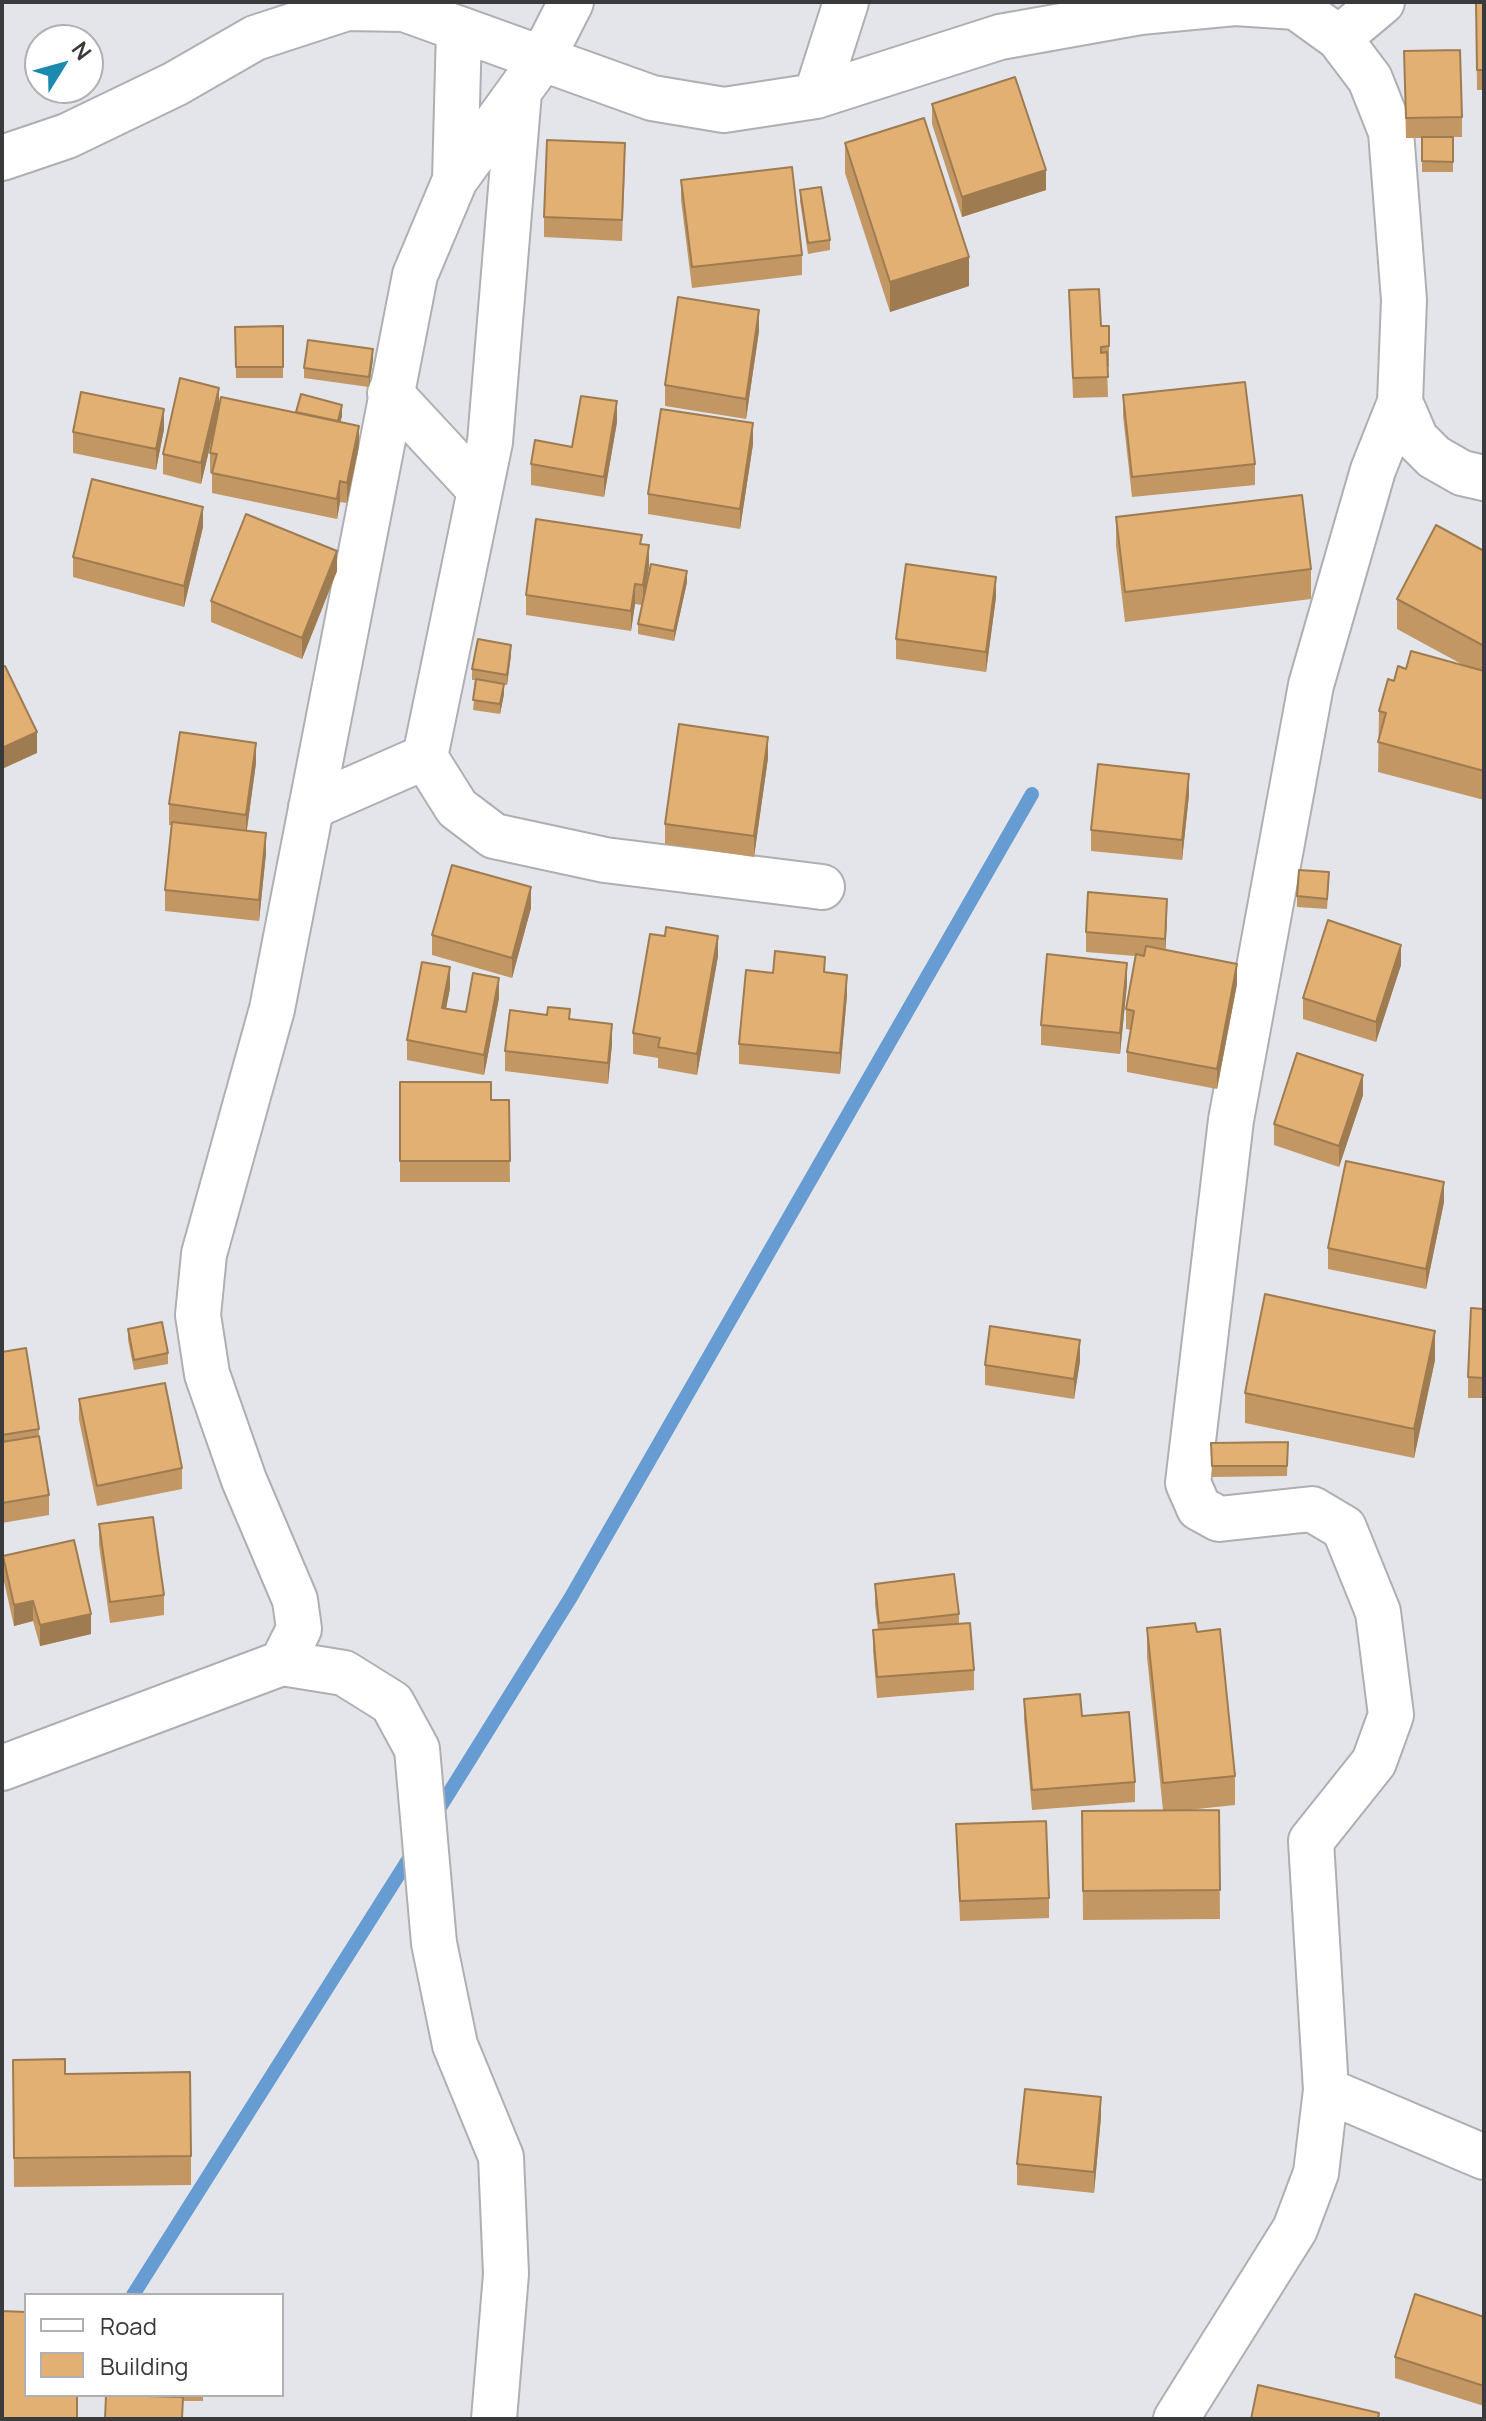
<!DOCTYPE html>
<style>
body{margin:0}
#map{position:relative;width:1486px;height:2421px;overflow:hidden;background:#e3e5ea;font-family:Manrope,sans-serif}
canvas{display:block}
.frame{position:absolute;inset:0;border:4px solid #393a3c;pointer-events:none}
.legend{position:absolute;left:24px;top:2293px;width:260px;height:104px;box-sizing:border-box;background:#fff;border:2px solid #b0b0b1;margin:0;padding:10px 14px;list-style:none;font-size:24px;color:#393a3c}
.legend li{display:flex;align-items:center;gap:16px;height:40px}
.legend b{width:40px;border:2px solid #b0b0b1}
.north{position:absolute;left:24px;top:24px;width:80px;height:80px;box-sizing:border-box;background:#fff;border:2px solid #b0b0b1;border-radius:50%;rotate:53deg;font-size:22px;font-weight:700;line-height:32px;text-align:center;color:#393a3c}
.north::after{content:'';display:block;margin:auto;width:28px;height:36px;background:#1c8ab0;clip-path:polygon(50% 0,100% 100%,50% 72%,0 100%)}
</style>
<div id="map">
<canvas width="1486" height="2421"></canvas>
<div class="frame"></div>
<ul class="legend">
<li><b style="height:10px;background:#fff"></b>Road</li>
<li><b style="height:22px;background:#e2b073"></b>Building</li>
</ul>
<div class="north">N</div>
</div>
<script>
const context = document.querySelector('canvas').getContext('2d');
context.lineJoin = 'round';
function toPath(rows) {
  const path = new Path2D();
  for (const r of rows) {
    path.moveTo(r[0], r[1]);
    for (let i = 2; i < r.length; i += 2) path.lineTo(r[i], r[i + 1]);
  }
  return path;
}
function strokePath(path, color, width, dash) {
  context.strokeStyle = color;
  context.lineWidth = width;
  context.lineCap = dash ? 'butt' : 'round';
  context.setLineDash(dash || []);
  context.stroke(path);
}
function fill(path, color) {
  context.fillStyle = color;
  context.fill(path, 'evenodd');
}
const stream = toPath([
 [434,1817,571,1597,1032,794],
 [133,2295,415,1849]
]);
const minor = toPath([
 [1339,38,1382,2],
 [816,96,846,2],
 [2,158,67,136,175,84,255,38,347,8,404,9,652,98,724,110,816,96,1000,37,1140,12,1235,3,1296,7,1339,38,1370,79,1391,132,1404,300,1400,402,1416,439,1434,457,1462,473,1484,478],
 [455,180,459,30],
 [390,393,480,490],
 [425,757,457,808,494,836,605,860,822,887],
 [311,807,425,757,490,442,519,92],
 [282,1663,344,1673,392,1703,417,1749,434,1943,455,2045,501,2157,506,2274,494,2419],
 [2,1768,282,1663,299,1629,295,1600,244,1480,207,1374,198,1315,204,1254,272,1009,415,275,455,180,541,61,571,2],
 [1326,2090,1484,2157],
 [1176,2419,1295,2229,1316,2173,1326,2090,1311,1841,1374,1762,1391,1715,1378,1612,1344,1528,1312,1509,1219,1519,1199,1508,1188,1483,1231,1120,1311,685,1373,470,1400,402]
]);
const wall = toPath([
 [1476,2,1484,2,1484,90,1477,90],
 [1404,51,1462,117,1462,137,1450,137,1453,137,1453,172,1422,172,1422,138,1406,138],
 [932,104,1046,190,962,217,932,124],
 [845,143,969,286,890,312,845,173],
 [625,164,622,241,544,237,544,217],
 [681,180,802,255,802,275,692,288,681,200],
 [800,190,830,240,830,250,808,254,800,201],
 [1069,290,1101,326,1109,326,1109,367,1107,367,1108,397,1073,398],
 [283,326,283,378,236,378,235,327],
 [759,331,746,419,665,406,665,385],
 [373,359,369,387,304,378,304,368],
 [1123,395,1255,464,1255,485,1132,497,1123,416],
 [219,408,342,416,340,422,359,446,347,503,340,502,337,519,212,493,212,473,210,473,210,453,218,414,201,484,163,474,163,454],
 [617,422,604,497,531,485,531,464,572,447],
 [164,429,156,470,73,453,73,432],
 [753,444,740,529,648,514,648,494],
 [1116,517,1311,569,1311,599,1125,622,1116,546],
 [203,527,184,607,73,577,73,557],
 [642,544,649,566,645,593,687,582,674,641,638,634,638,624,642,605,635,604,631,631,526,615,526,595],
 [1484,551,1484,800,1378,772,1379,711,1394,681,1465,666,1397,629,1397,599],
 [337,571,302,659,211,622,211,601],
 [996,597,986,672,896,659,896,639],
 [511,655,507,685,504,685,504,694,500,714,473,710,476,680,472,680,472,669],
 [768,758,754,857,665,844,665,824],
 [256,763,247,830,266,853,259,921,165,911,165,890,172,825,169,825,169,804],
 [1189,795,1182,860,1091,851,1091,830],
 [1329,883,1327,909,1297,907,1297,896],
 [531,908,512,978,432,955,432,935],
 [1167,920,1165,949,1237,984,1217,1089,1127,1072,1127,1052,1131,1030,1126,1029,1126,1009,1135,956,1086,952,1086,932],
 [665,936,718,956,697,1075,658,1068,658,1058,633,1054,633,1033],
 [1401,965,1376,1042,1303,1019,1303,998],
 [825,972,847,995,840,1074,739,1064,739,1044,773,973],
 [1127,984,1120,1054,1041,1045,1041,1025],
 [450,988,446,1009,466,1012,499,998,484,1075,407,1060,407,1040],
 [570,1019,612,1044,608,1084,505,1071,505,1051],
 [400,1082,491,1100,509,1100,510,1182,400,1182],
 [1363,1095,1339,1167,1274,1145,1274,1124],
 [1444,1202,1426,1289,1328,1269,1328,1248],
 [1484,1309,1484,1398,1468,1398,1468,1377],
 [128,1329,168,1353,168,1364,134,1370,128,1340],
 [2,1352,39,1429,39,1438,49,1495,49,1515,2,1523],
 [1435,1360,1414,1458,1245,1423,1245,1393],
 [1080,1361,1074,1399,985,1385,985,1365],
 [79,1399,182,1468,182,1489,97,1506,79,1420],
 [1288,1442,1287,1476,1212,1477,1211,1443],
 [99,1524,164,1595,164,1615,110,1623,99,1545],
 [3,1556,91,1634,40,1646,33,1621,14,1626,3,1577],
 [875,1584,959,1614,959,1624,974,1670,974,1690,877,1698,873,1651,873,1630,878,1630,875,1605],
 [1147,1628,1197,1632,1235,1776,1235,1805,1188,1810,1219,1810,1220,1919,1083,1920,1082,1811,1163,1810,1147,1657],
 [1024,1699,1135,1782,1135,1802,1032,1810,1024,1719],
 [956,1824,1049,1898,1049,1918,960,1921],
 [13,2060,191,2156,191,2185,14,2187],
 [1101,2117,1094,2193,1017,2185,1017,2164],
 [1484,2317,1484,2406,1395,2378,1395,2357],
 [106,2395,203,2395,203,2401,183,2401]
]);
const shadedWall = toPath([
 [1046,170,1046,190,962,217,962,197],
 [969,257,969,286,890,312,890,282],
 [759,310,759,331,746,419,746,399],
 [373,349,373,359,369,387,369,377],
 [219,388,219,409,201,484,201,463],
 [617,401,617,422,604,497,604,477],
 [342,405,342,416,337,435,337,424],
 [164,409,164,429,156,470,156,449],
 [753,423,753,444,740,529,740,509],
 [359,426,359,446,347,503,347,483],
 [340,481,340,502,337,519,337,499],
 [203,507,203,527,184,607,184,586],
 [649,545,649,566,643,605,643,585],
 [337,551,337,571,302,659,302,638],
 [687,571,687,582,674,641,674,631],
 [996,577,996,597,986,672,986,652],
 [635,584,635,604,631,631,631,611],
 [511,645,511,655,507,685,507,675],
 [504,684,504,694,500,714,500,704],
 [37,732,37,753,2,769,2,748],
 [768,737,768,758,754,857,754,836],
 [256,743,256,763,246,835,246,815],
 [1189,774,1189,795,1182,860,1182,840],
 [266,833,266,853,259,921,259,900],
 [531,887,531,908,512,978,512,958],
 [1167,899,1167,920,1165,959,1165,939],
 [718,936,718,956,697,1075,697,1054],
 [1401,945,1401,965,1376,1042,1376,1022],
 [1127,963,1127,984,1120,1054,1120,1033],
 [1237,964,1237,984,1217,1089,1217,1069],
 [450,967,450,988,442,1029,442,1008],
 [847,975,847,995,840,1074,840,1053],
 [499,978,499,998,484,1075,484,1055],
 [612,1024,612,1044,608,1084,608,1063],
 [1363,1075,1363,1095,1339,1167,1339,1146],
 [1444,1182,1444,1202,1426,1289,1426,1269],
 [1435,1331,1435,1360,1414,1458,1414,1429],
 [1080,1340,1080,1361,1074,1399,1074,1379],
 [33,1601,33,1621,14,1626,14,1605],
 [91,1614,91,1634,40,1646,40,1625],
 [1101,2097,1101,2117,1094,2193,1094,2172]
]);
const building = toPath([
 [1476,2,1484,2,1484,70,1477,70,1476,2],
 [1460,50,1462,117,1406,118,1404,51,1460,50],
 [1015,77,1046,170,962,197,932,104,1015,77],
 [924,118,969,257,890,282,845,143,924,118],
 [1422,137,1453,137,1453,162,1422,161,1422,137],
 [547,140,625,143,622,220,544,217,547,140],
 [792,167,802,255,692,267,681,180,792,167],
 [821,187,830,240,808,243,800,190,821,187],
 [1099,289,1101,326,1109,326,1109,346,1101,347,1101,353,1107,352,1108,377,1073,378,1069,290,1099,289],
 [678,297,759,310,746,399,665,385,678,297],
 [283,326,283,367,236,367,235,327,283,326],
 [308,340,373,349,369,377,304,368,308,340],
 [180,378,219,388,201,463,163,454,180,378],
 [1245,382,1255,464,1132,477,1123,395,1245,382],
 [81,392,164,409,156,449,73,432,81,392],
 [301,394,342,405,338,421,296,412,301,394],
 [581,396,617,401,604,477,531,464,535,440,572,447,581,396],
 [221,397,359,426,347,483,340,481,337,499,212,473,217,454,210,453,221,397],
 [661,409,753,423,740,509,648,494,661,409],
 [92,479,203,507,184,586,73,557,92,479],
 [1302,495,1311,569,1125,592,1116,517,1302,495],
 [246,514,337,551,302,638,211,601,246,514],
 [536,519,642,535,640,544,649,545,643,585,635,584,631,611,526,595,536,519],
 [1436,525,1484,551,1484,646,1397,599,1436,525],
 [651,564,687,571,674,631,638,624,651,564],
 [906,564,996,577,986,652,896,639,906,564],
 [478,639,511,645,507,675,472,669,478,639],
 [1411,651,1484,671,1484,771,1378,742,1386,713,1379,711,1388,679,1394,681,1398,666,1406,669,1411,651],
 [5,666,37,732,2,748,2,668,5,666],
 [476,679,504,684,500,704,473,700,476,679],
 [679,724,768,737,754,836,665,824,679,724],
 [180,732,256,743,246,815,169,804,180,732],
 [1098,764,1189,774,1182,840,1091,830,1098,764],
 [172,822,266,833,259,900,165,890,172,822],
 [452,865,531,887,512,958,432,935,452,865],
 [1299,870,1329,872,1327,899,1297,896,1299,870],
 [1088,892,1167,899,1165,939,1086,932,1088,892],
 [1328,920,1401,945,1376,1022,1303,998,1328,920],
 [666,927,718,936,697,1054,658,1047,660,1038,633,1033,650,934,665,936,666,927],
 [1146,946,1237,964,1217,1069,1127,1052,1134,1011,1126,1009,1136,954,1144,956,1146,946],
 [775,951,825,957,824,972,847,975,840,1053,739,1044,746,970,773,973,775,951],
 [1047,954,1127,963,1120,1033,1041,1025,1047,954],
 [422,962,450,967,442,1008,466,1012,473,973,499,978,484,1055,407,1040,422,962],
 [548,1007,570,1009,569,1019,612,1024,608,1063,505,1051,510,1010,547,1015,548,1007],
 [1297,1053,1363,1075,1339,1146,1274,1124,1297,1053],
 [400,1082,491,1082,491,1100,509,1100,510,1161,400,1161,400,1082],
 [1346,1161,1444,1182,1426,1269,1328,1248,1346,1161],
 [1265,1294,1435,1331,1414,1429,1245,1393,1265,1294],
 [1471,1308,1484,1309,1484,1378,1468,1377,1471,1308],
 [162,1322,168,1353,134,1360,128,1329,162,1322],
 [990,1326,1080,1340,1074,1379,985,1365,990,1326],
 [26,1348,39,1429,2,1435,2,1352,26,1348],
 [165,1383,182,1468,97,1486,79,1399,165,1383],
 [39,1436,49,1495,2,1503,2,1442,39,1436],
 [1288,1442,1287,1466,1212,1466,1211,1443,1288,1442],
 [153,1517,164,1595,110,1602,99,1524,153,1517],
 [74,1540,91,1614,40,1625,33,1601,14,1605,3,1556,74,1540],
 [954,1574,959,1614,879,1623,875,1584,954,1574],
 [970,1623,974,1670,877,1677,873,1630,970,1623],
 [1195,1623,1197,1632,1220,1629,1235,1776,1163,1783,1147,1628,1195,1623],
 [1080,1694,1082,1716,1129,1712,1135,1782,1032,1790,1024,1699,1080,1694],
 [1219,1810,1220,1890,1083,1891,1082,1811,1219,1810],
 [1046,1821,1049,1898,960,1901,956,1824,1046,1821],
 [65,2059,65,2074,190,2072,191,2156,14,2158,13,2060,65,2059],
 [1025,2089,1101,2097,1094,2172,1017,2164,1025,2089],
 [1415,2294,1484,2317,1484,2386,1395,2357,1415,2294],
 [2,2311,26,2312,26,2395,77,2395,77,2419,2,2419,2,2311],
 [1258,2385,1379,2413,1378,2419,1251,2419,1258,2385],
 [106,2395,183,2397,182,2419,105,2419,106,2395]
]);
strokePath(stream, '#669cd1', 14);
strokePath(minor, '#adafb3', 48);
strokePath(minor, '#fff', 44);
fill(wall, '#c29763');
fill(shadedWall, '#9e7b50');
fill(building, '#e2b073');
strokePath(building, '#9e7b50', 2);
</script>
